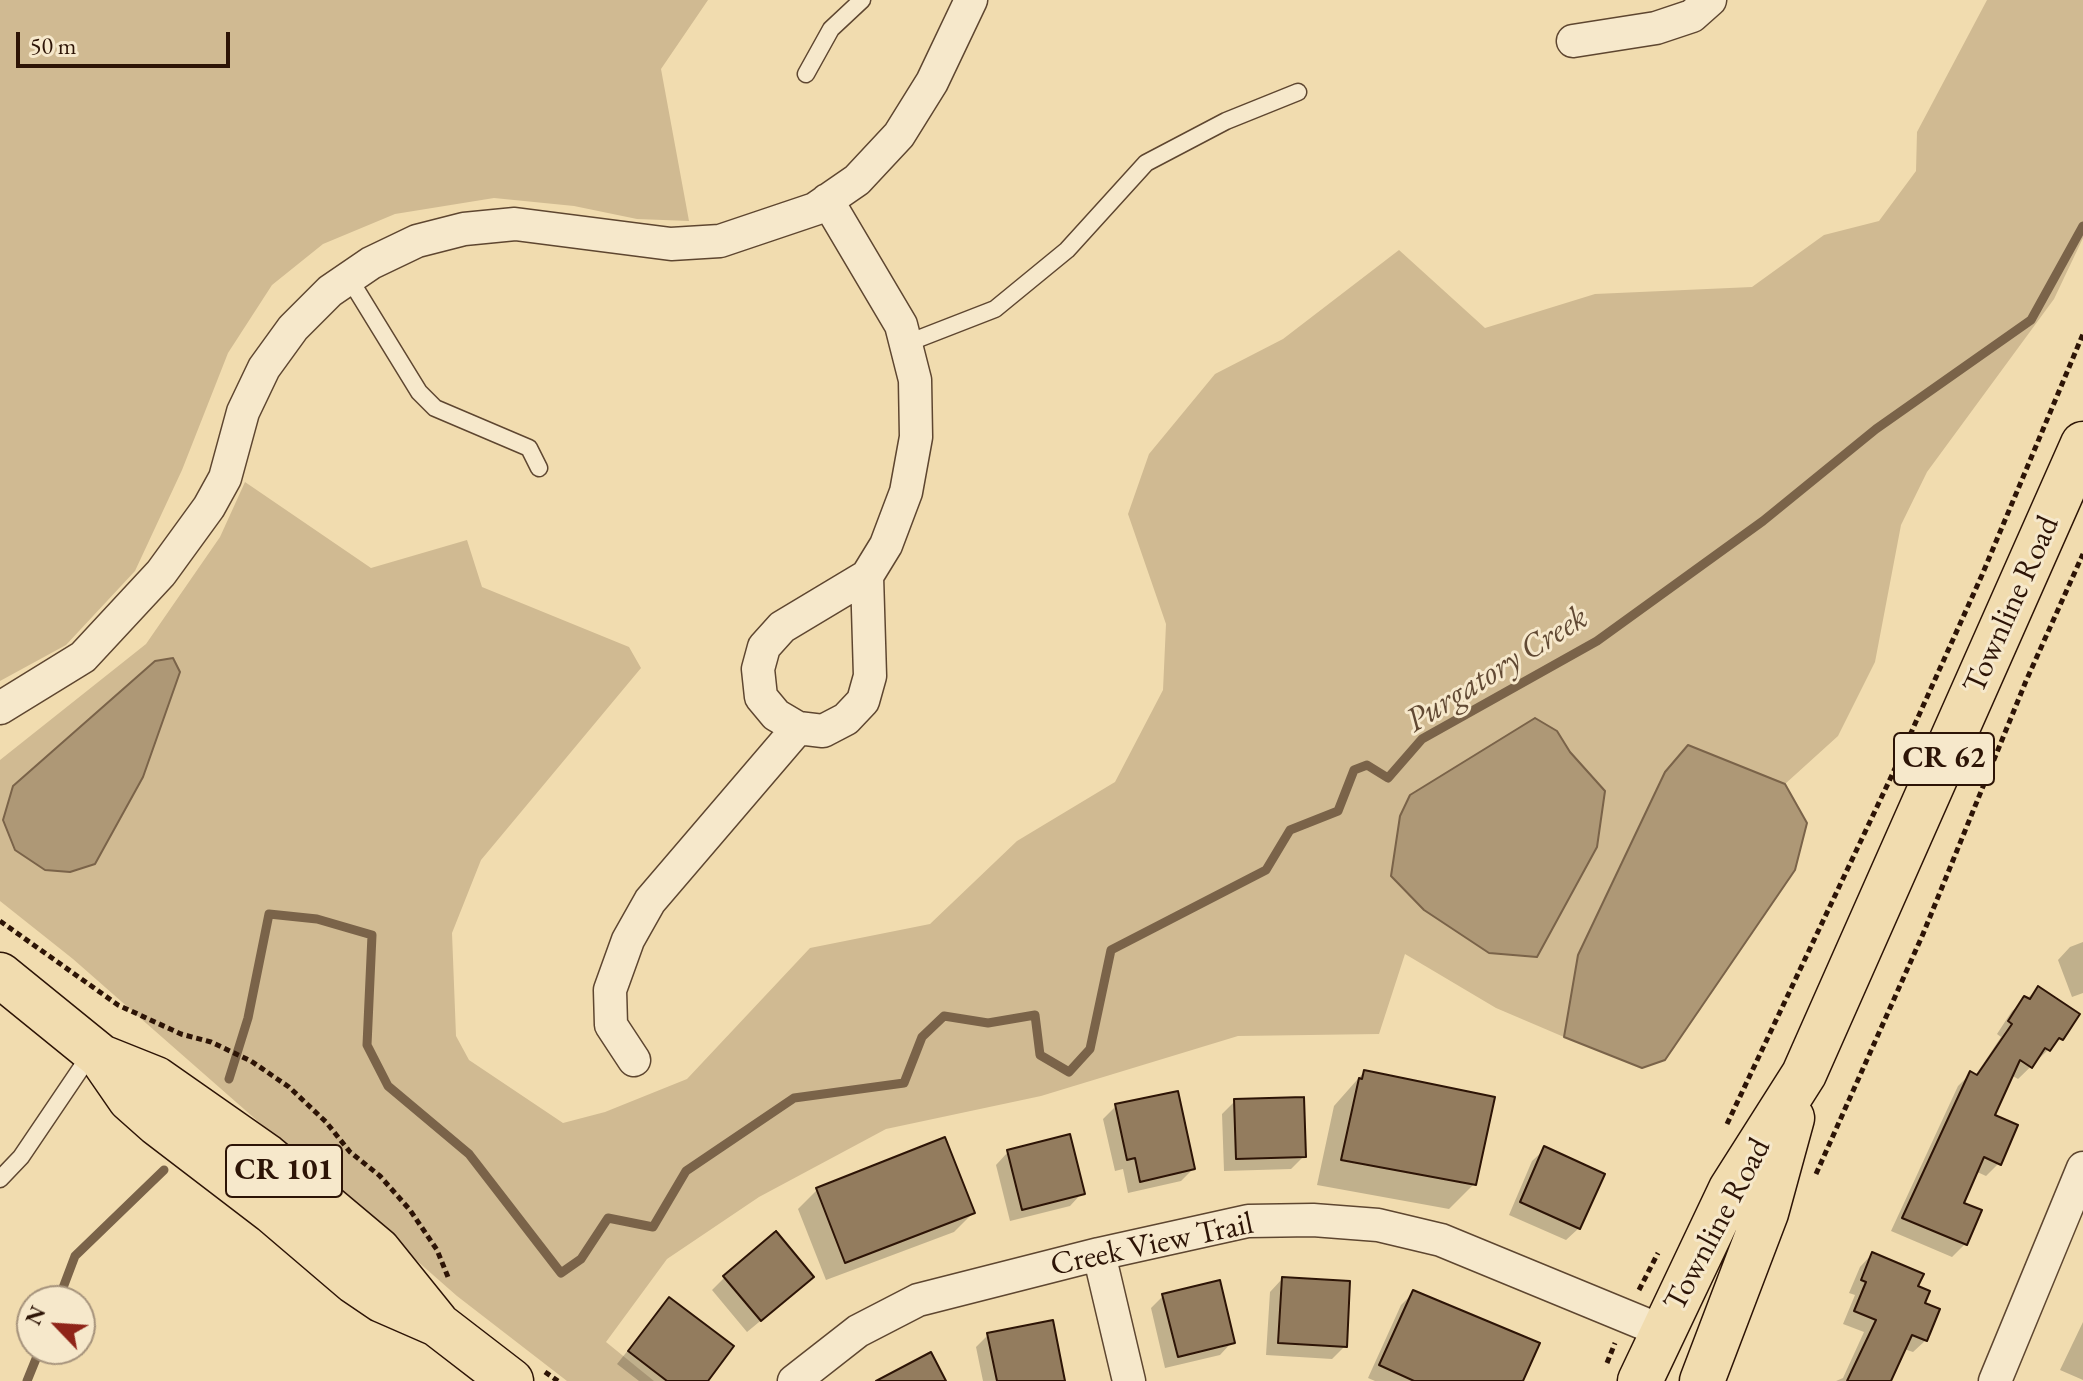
<!DOCTYPE html>
<style>
body{margin:0}
#map{position:relative;width:2083px;height:1381px;overflow:hidden;background:#f1dcaf;font-family:"EB Garamond",serif}
canvas{display:block}
.north{position:absolute;left:16px;top:1285px;width:80px;height:80px;box-sizing:border-box;background:#f6e8cb;border:2px solid #a6937c;border-radius:50%;rotate:295deg;font-size:22px;font-weight:700;line-height:32px;text-align:center;color:#2d1406}
.north::after{content:'';display:block;margin:auto;width:28px;height:36px;background:#8f2418;clip-path:polygon(50% 0,100% 100%,50% 72%,0 100%)}
.scale{position:absolute;left:16px;top:32px;width:214px;height:36px;box-sizing:border-box;border:4px solid #2d1406;border-top:0;padding-left:10px;font-size:24px;line-height:28px;white-space:nowrap;color:#2d1406;-webkit-text-stroke:6px #f6e8cb;paint-order:stroke}
</style>
<div id="map">
<canvas width="2083" height="1381"></canvas>
<div class="north">N</div>
<div class="scale">50 m</div>
</div>
<script>
const context = document.querySelector('canvas').getContext('2d');
context.lineJoin = 'round';
function fill(path, color) {
  context.fillStyle = color;
  context.fill(path, 'evenodd');
}
function toPath(rows) {
  const path = new Path2D();
  for (const r of rows) {
    path.moveTo(r[0], r[1]);
    for (let i = 2; i < r.length; i += 2) path.lineTo(r[i], r[i + 1]);
  }
  return path;
}
function strokePath(path, color, width, dash) {
  context.strokeStyle = color;
  context.lineWidth = width;
  context.lineCap = dash ? 'butt' : 'round';
  context.setLineDash(dash || []);
  context.stroke(path);
}
function drawText(font, color, halo, rows, align = 'center') {
  context.font = font + ' "EB Garamond",serif';
  context.lineWidth = 6;
  context.setLineDash([]);
  context.textBaseline = 'middle';
  context.strokeStyle = halo;
  context.fillStyle = color;
  for (const [text, x, y, turn = 0] of rows) {
    context.save();
    context.translate(x, y);
    context.rotate((+turn || 0) * Math.PI / 180);
    context.textAlign = isNaN(turn) ? turn : align;
    if (halo) context.strokeText(text, 0, 0);
    context.fillText(text, 0, 0);
    context.restore();
  }
}
const green = toPath([
 [0,0,708,0,661,69,689,221,637,219,574,206,494,198,395,214,323,244,272,285,228,353,182,470,135,571,66,645,0,681],
 [1987,0,2083,0,2083,238,2054,299,1927,472,1901,525,1875,662,1838,736,1785,784,1688,745,1665,772,1578,955,1564,1037,1496,1008,1405,954,1379,1034,1238,1036,1041,1096,886,1129,759,1197,667,1259,606,1342,654,1381,567,1381,457,1296,73,959,0,901,0,760,146,644,220,537,245,482,371,568,467,540,482,587,629,647,641,668,481,860,452,933,456,1036,469,1060,563,1123,605,1112,687,1079,810,948,930,924,1017,841,1115,782,1163,690,1166,624,1128,514,1149,454,1215,374,1283,339,1399,250,1485,328,1595,294,1752,287,1824,235,1879,221,1916,171,1917,132],
 [180,672,143,777,95,864,15,850,3,820,13,786]
]);
const water = toPath([
 [173,658,180,672,143,777,95,864,70,872,45,870,15,850,3,820,13,786,155,661,173,658],
 [1535,718,1557,731,1570,752,1605,791,1597,847,1537,957,1489,953,1424,910,1391,876,1400,816,1410,795,1535,718],
 [1688,745,1785,784,1807,823,1795,870,1665,1060,1642,1068,1564,1037,1578,955,1665,772,1688,745]
]);
const shadow = toPath([
 [2083,942,2083,993,2072,997,2058,960,2070,947],
 [2038,989,2049,1049,2018,1079,2011,1075,1993,1116,1999,1163,1986,1176,1975,1171,1961,1204,1979,1211,1965,1244,1952,1257,1891,1231,1958,1086,1970,1074,1975,1076,2001,1037,1997,1034,2012,1011],
 [1364,1072,1474,1184,1449,1209,1317,1185,1334,1106],
 [1235,1101,1304,1156,1291,1169,1224,1171,1222,1114],
 [1116,1106,1193,1169,1181,1181,1128,1193,1123,1169,1115,1171,1103,1119],
 [1545,1149,1579,1228,1566,1240,1509,1215,1532,1161],
 [1008,1152,1082,1193,1070,1206,1010,1221,996,1165],
 [817,1190,973,1213,954,1232,826,1280,798,1209],
 [1872,1254,1916,1287,1922,1304,1926,1340,1913,1352,1904,1349,1889,1381,1836,1381,1843,1378,1864,1332,1843,1324,1855,1295,1849,1293,1860,1267],
 [725,1277,799,1289,747,1332,712,1290],
 [1282,1279,1345,1346,1332,1359,1266,1355,1270,1292],
 [1413,1293,1521,1381,1375,1381,1368,1378,1401,1305],
 [1163,1296,1232,1342,1220,1355,1165,1368,1151,1308],
 [669,1299,705,1381,639,1381,617,1364],
 [2083,1322,2083,1380,2060,1370],
 [988,1335,1063,1381,983,1381,976,1347]
]);
const stream = toPath([
 [229,1079,248,1018,269,914,317,919,372,935,367,1045,388,1086,469,1154,561,1273,581,1259,608,1218,653,1227,686,1171,794,1098,904,1083,922,1037,944,1016,988,1023,1035,1015,1040,1055,1069,1072,1090,1049,1111,950,1266,870,1290,830,1338,811,1354,770,1367,765,1388,778,1422,739,1597,641,1763,521,1876,429,2031,320,2083,226],
 [58,1301,75,1256,164,1170],
 [27,1381,40,1349]
]);
const building = toPath([
 [2038,986,2080,1014,2063,1040,2059,1038,2050,1051,2045,1048,2032,1068,2020,1060,1995,1115,2018,1125,2001,1165,1984,1157,1964,1203,1982,1210,1967,1245,1902,1218,1970,1071,1977,1075,2012,1024,2008,1021,2024,996,2030,999,2038,986],
 [1364,1070,1495,1097,1476,1185,1341,1160,1359,1078,1362,1079,1364,1070],
 [1178,1091,1195,1169,1140,1182,1135,1158,1127,1160,1115,1104,1178,1091],
 [1304,1097,1306,1157,1236,1159,1234,1099,1304,1097],
 [1070,1134,1085,1194,1022,1210,1007,1150,1070,1134],
 [945,1137,975,1213,845,1263,816,1188,945,1137],
 [1544,1146,1605,1174,1580,1229,1520,1202,1544,1146],
 [776,1231,814,1277,761,1321,723,1276,776,1231],
 [1872,1252,1924,1274,1918,1286,1930,1291,1925,1303,1940,1309,1927,1341,1912,1335,1891,1381,1847,1381,1876,1320,1854,1311,1866,1282,1861,1280,1872,1252],
 [1282,1277,1350,1281,1347,1347,1278,1343,1282,1277],
 [1220,1280,1235,1343,1178,1357,1162,1294,1220,1280],
 [1413,1290,1540,1343,1523,1381,1414,1381,1379,1365,1413,1290],
 [669,1297,734,1346,708,1381,667,1381,628,1351,669,1297],
 [1053,1320,1065,1381,997,1381,987,1333,1053,1320],
 [931,1352,946,1381,876,1381,931,1352]
]);
const path = toPath([
 [0,921,118,1005,181,1034,211,1042,251,1061,289,1087,326,1122,350,1152,380,1176,410,1210,437,1250,448,1277],
 [1727,1124,1892,775,1982,575,2083,334],
 [1816,1174,1923,934,2026,681,2083,554],
 [1639,1290,1658,1253],
 [1607,1363,1615,1343],
 [545,1372,558,1381]
]);
const service = toPath([
 [806,74,831,29,862,0],
 [349,278,419,392,435,408,529,448,539,468],
 [905,344,995,309,1067,250,1146,163,1226,121,1298,92],
 [0,1179,21,1157,92,1052]
]);
const minor = toPath([
 [1573,41,1656,28,1692,16,1710,0],
 [827,200,901,325,915,380,916,437,906,492,886,545,867,576],
 [867,576,870,676,863,701,846,719,823,731,798,728,776,715,761,697,758,669,764,647,782,627,867,576],
 [0,708,83,657,161,573,209,507,225,478,243,412,264,368,293,328,330,291,371,263,417,241,464,229,515,224,671,244,720,241,815,209,857,180,899,135,932,82,971,0],
 [634,1060,611,1025,610,990,628,940,650,901,798,728],
 [1099,1254,1129,1381],
 [794,1381,858,1331,918,1300,1099,1254,1248,1221,1313,1220,1378,1225,1441,1240,1662,1331],
 [1995,1381,2083,1168]
]);
const primary = toPath([
 [0,975,101,1057,130,1099,157,1123,272,1211,354,1281,382,1300,437,1324,511,1381],
 [101,1057,156,1079,266,1156,378,1250,436,1322],
 [1640,1381,1731,1189,1804,1074,2083,444],
 [1702,1381,1766,1213,1792,1118]
]);
const shields = [
 [1944,759,100],
 [284,1171,116]
];
const shieldNames = [
 ["CR 62",1944,759],
 ["CR 101",284,1171]
];
const streetNames = [
 ["Townline Road",2012,605,-66],
 ["Townline Road",1718,1225,-62],
 ["Creek View Trail",1152,1245,-12]
];
const waterNames = [
 ["Purgatory Creek",1497,670,-32]
];
fill(green, '#d0ba92');
fill(water, '#ae9876');
strokePath(water, '#7a6349', 2);
fill(shadow, '#0003');
strokePath(stream, '#7a6349', 9);
fill(building, '#937c5e');
strokePath(building, '#2d1406', 2);
strokePath(service, '#5e4630', 19);
strokePath(minor, '#5e4630', 35);
strokePath(primary, '#2d1406', 47);
strokePath(path, '#2d1406', 5, [6, 4]);
strokePath(service, '#f6e8cb', 16);
strokePath(minor, '#f6e8cb', 32);
strokePath(primary, '#f1dcaf', 44);
for (const [x, y, w] of shields) {
  const box = new Path2D();
  box.roundRect(x - w / 2, y - 26, w, 52, 6);
  context.fillStyle = '#f6e8cb';
  context.fill(box);
  strokePath(box, '#2d1406', 2);
}
drawText('bold 30px', '#2d1406', null, shieldNames);
drawText('32px', '#2d1406', '#f6e8cb', streetNames);
drawText('italic 34px', '#614933', '#f6e8cb', waterNames);
</script>
